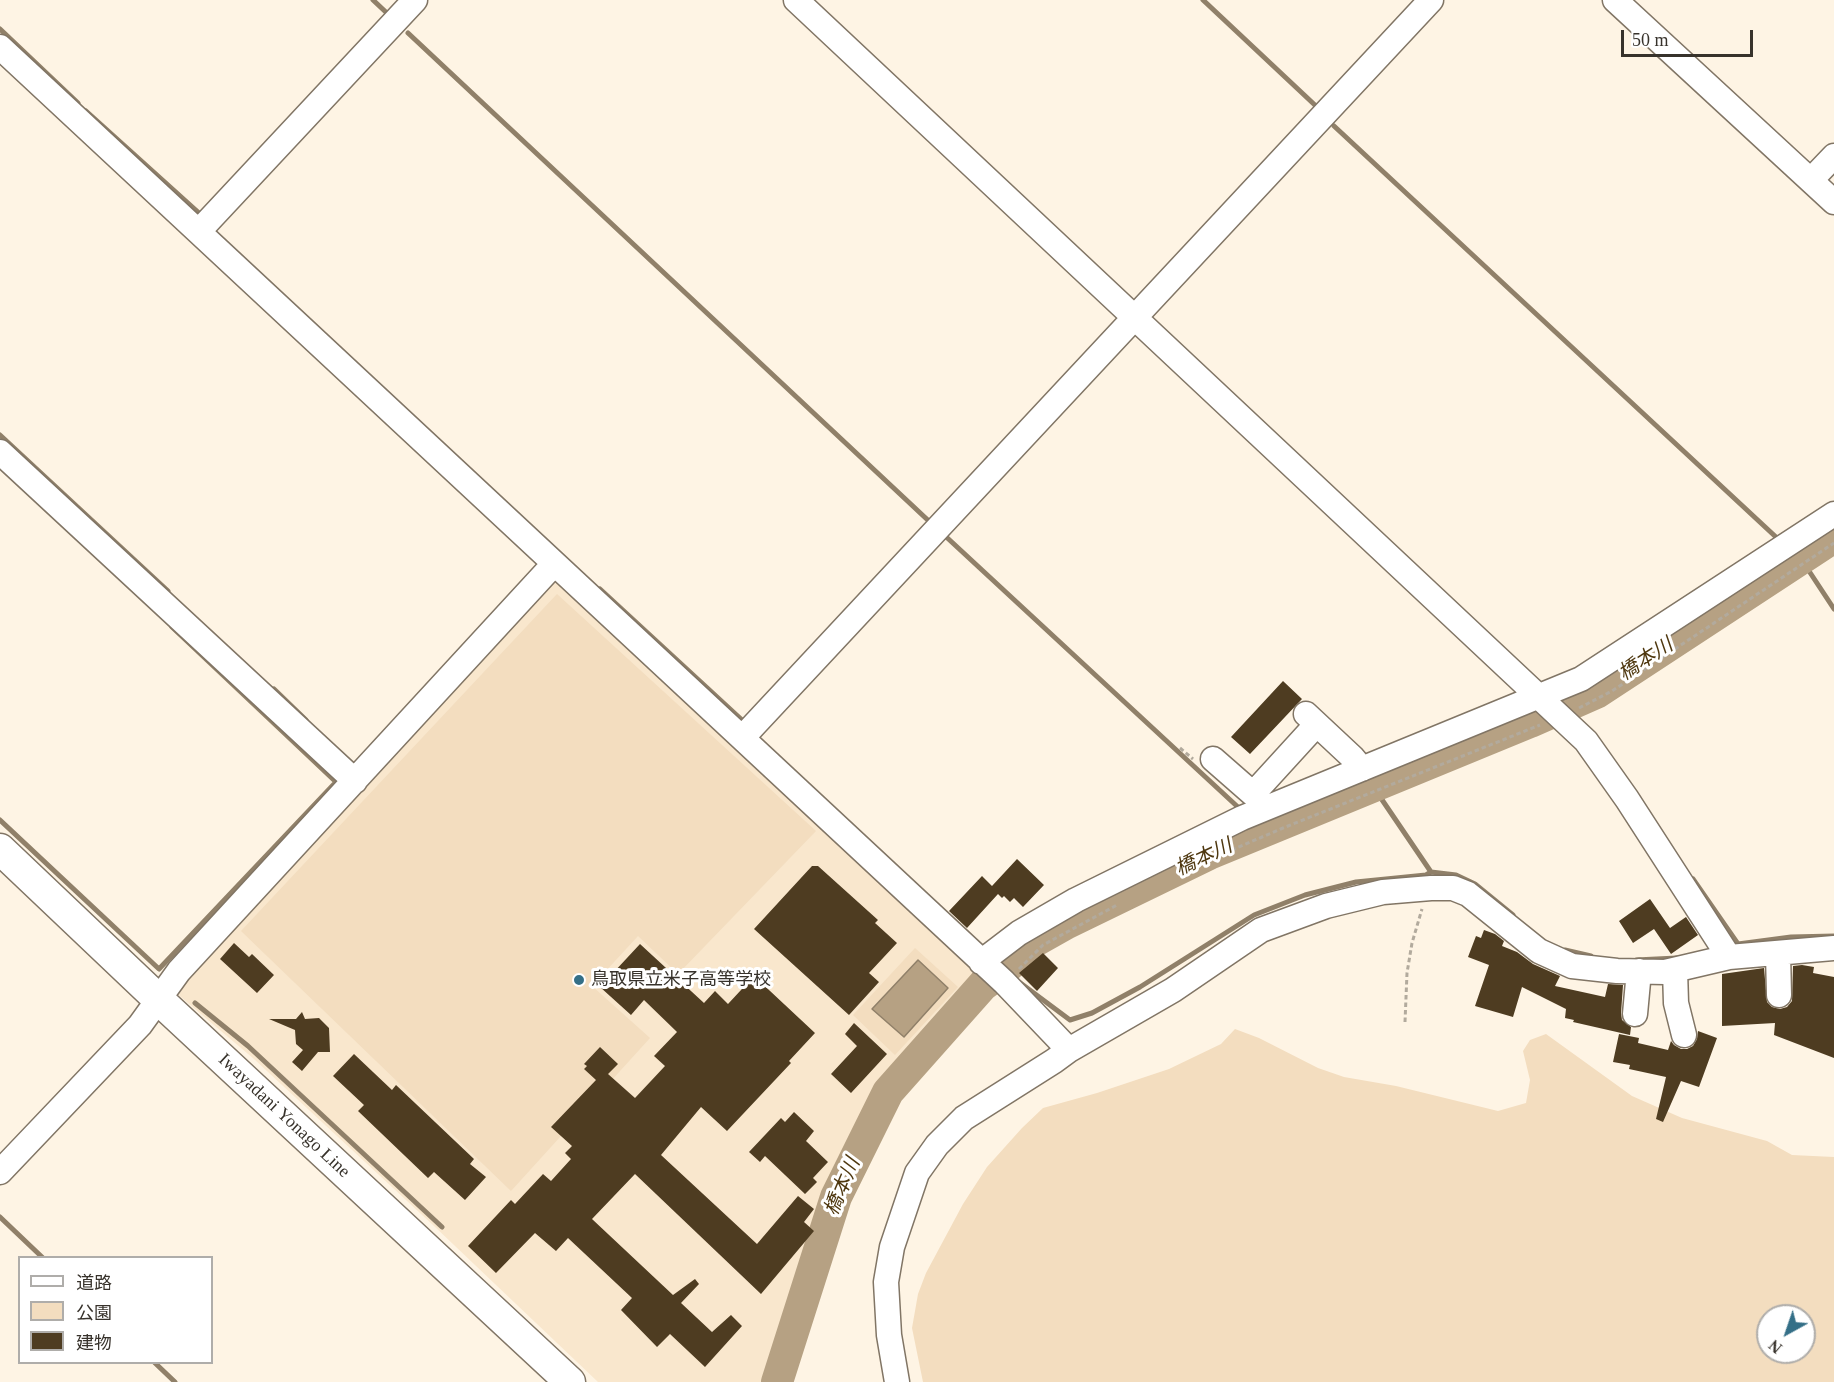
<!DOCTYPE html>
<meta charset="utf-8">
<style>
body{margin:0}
#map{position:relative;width:1834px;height:1382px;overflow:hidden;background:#fef4e4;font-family:"Times New Roman","Noto Sans JP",serif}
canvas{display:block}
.legend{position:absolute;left:18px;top:1256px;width:195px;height:108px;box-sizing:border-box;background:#fff;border:2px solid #afadaa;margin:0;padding:8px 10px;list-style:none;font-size:18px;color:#37322b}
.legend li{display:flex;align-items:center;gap:12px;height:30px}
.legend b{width:30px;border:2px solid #afadaa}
.north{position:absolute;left:1756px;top:1304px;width:60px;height:60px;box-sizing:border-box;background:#fff;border:2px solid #afadaa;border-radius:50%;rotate:220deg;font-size:16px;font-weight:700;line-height:24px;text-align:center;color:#37322b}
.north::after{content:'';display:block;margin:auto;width:21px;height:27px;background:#346f87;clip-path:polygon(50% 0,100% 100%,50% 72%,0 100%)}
.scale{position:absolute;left:1621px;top:30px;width:132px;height:27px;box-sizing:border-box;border:3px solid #37322b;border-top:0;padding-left:8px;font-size:18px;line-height:21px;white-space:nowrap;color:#37322b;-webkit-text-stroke:4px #fff;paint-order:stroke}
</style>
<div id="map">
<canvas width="1834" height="1382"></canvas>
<ul class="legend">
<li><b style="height:8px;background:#fff"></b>道路</li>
<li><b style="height:16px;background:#f3ddbf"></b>公園</li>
<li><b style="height:16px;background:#4e3c21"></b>建物</li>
</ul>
<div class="north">N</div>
<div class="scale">50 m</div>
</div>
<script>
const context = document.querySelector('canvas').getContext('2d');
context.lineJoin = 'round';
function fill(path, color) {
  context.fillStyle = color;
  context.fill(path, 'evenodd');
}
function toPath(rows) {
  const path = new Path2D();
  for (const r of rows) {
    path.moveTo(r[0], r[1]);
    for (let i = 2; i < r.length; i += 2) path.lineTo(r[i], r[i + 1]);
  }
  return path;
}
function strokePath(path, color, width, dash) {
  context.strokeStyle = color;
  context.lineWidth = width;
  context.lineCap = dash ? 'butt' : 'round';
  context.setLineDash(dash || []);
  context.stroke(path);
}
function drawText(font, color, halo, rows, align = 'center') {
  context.font = font + ' "Times New Roman","Noto Sans JP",serif';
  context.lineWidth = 6;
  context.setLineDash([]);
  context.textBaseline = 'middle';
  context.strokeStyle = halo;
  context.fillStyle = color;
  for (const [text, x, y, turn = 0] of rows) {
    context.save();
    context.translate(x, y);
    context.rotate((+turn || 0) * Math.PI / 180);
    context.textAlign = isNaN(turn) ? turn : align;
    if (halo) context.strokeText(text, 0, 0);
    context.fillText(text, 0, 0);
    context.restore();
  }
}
const built = toPath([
 [551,576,985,975,887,1078,831,1194,768,1382,598,1382,434,1226,254,1059,175,992]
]);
const green = toPath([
 [557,594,816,831,678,974,638,936,592,986,650,1038,511,1191,241,931],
 [915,948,958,987,895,1055,853,1015],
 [1235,1029,1259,1038,1318,1068,1344,1077,1396,1086,1498,1111,1526,1103,1530,1080,1523,1051,1530,1040,1546,1034,1632,1096,1682,1118,1767,1141,1792,1155,1834,1157,1834,1382,923,1382,912,1328,918,1294,926,1273,963,1204,987,1167,1022,1128,1043,1108,1097,1093,1169,1069,1221,1044],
 [1768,1316,1804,1316,1804,1352,1768,1352]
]);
const water = toPath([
 [918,960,948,988,904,1037,872,1009,918,960]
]);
const stream = toPath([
 [373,0,390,16],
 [1203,0,1317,107],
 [0,29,78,103],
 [408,33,932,524],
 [86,111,199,213],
 [1334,126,1777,538],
 [0,435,168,591],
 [942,533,1240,809],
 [1809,571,1834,609],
 [600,589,742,720],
 [274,689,306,720],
 [1372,785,1431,872],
 [0,820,159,969,336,782,172,627],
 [1693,879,1738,944,1791,937,1834,936],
 [1565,950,1591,956],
 [1636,960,1677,958],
 [1019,982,1070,1020,1092,1013,1140,987,1254,915,1305,895,1356,882,1426,875,1431,872,1456,875,1475,884,1513,915],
 [195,1003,248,1046,442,1227],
 [0,1217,43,1258],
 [154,1362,175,1382]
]);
const river = toPath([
 [777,1382,836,1197,888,1092,983,985,1005,969,1035,941,1067,923,1209,854,1530,722,1598,692,1834,537]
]);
const building = toPath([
 [1283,681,1302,699,1250,754,1231,737],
 [1017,859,1044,885,1023,907,1014,898,1010,902,1004,896,1002,898,998,894,967,928,949,911,982,876,992,886],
 [812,866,818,866,878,920,875,923,897,943,869,973,879,982,849,1015,754,929],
 [1650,899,1670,928,1686,917,1698,935,1671,954,1654,929,1633,943,1619,921],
 [1484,930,1495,934,1504,941,1502,946,1517,952,1533,964,1560,976,1555,986,1605,997,1608,984,1623,985,1621,1013,1622,1020,1631,1027,1630,1035,1573,1022,1574,1020,1565,1018,1566,1009,1522,987,1513,1017,1475,1006,1489,965,1468,957,1476,936,1481,938],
 [234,943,249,957,252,954,274,975,257,993,220,959],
 [640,944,704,1003,715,991,728,1004,754,976,815,1033,789,1061,791,1063,727,1131,701,1107,661,1155,757,1244,798,1196,814,1209,804,1222,814,1231,761,1294,635,1174,592,1219,673,1295,695,1279,699,1284,681,1303,712,1332,731,1315,742,1326,705,1367,670,1334,657,1347,621,1310,632,1298,568,1238,556,1251,535,1233,496,1273,468,1246,511,1200,515,1204,543,1174,551,1181,571,1159,565,1153,572,1146,551,1127,596,1080,584,1069,587,1066,584,1064,600,1047,618,1064,608,1074,635,1098,665,1066,654,1056,677,1032,644,1000,631,1015,600,987],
 [1043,953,1058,968,1037,991,1019,973],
 [1802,965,1814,967,1813,973,1834,977,1834,1058,1774,1035,1775,1023,1722,1026,1722,974,1764,968,1767,1002,1772,1007,1780,1009,1787,1007,1792,1001,1793,966],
 [302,1012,305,1019,319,1018,329,1028,330,1052,318,1052,302,1071,292,1062,303,1050,296,1044,295,1030,269,1019,296,1019],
 [854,1023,887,1054,851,1093,831,1074,857,1046,845,1034],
 [1698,1031,1717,1038,1699,1087,1681,1081,1663,1122,1656,1119,1666,1077,1629,1069,1630,1065,1613,1062,1619,1034,1639,1038,1638,1043,1668,1050,1671,1041,1674,1045,1681,1049,1687,1049,1693,1046,1697,1039],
 [354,1054,392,1090,396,1085,474,1159,470,1164,486,1177,465,1200,434,1172,428,1178,358,1111,364,1105,333,1076],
 [794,1112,814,1131,806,1141,828,1162,813,1178,817,1182,805,1194,765,1156,760,1162,749,1152,781,1118,785,1122]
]);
const path = toPath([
 [1579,708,1612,691,1834,543],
 [1180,748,1193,759],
 [1204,862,1283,828,1540,725],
 [1019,969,1043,945,1117,905],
 [1405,1022,1407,973,1412,943,1422,909]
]);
const minor = toPath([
 [796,0,1586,741,1627,799,1729,957],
 [1615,0,1834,202],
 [0,47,1004,982,1069,1050,1173,990,1261,930,1326,906,1383,892,1431,888,1453,888,1468,894,1539,951,1572,966,1617,971,1665,972,1729,957,1834,948],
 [1811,180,1834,156],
 [199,231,415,0],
 [0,452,355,781],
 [1306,714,1352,757,1362,769],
 [742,738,1431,0],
 [1213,759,1253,794,1316,725],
 [1778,953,1779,995],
 [981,962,1019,933,1076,900,1242,818,1581,679,1834,514],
 [1675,970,1676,1003,1684,1035],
 [1635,1014,1639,971],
 [0,1172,140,1025,179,971,554,564],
 [897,1382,889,1335,886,1282,892,1247,917,1173,937,1145,964,1118,1054,1061,1069,1050]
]);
const major = toPath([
 [0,849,158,999,570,1382]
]);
const markers = [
 [579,980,6,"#346f87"]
];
const poiNames = [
 ["鳥取県立米子高等学校",591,980]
];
const streetNames = [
 ["Iwayadani Yonago Line",284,1116,43]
];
const waterNames = [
 ["橋本川",1646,660,-33],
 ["橋本川",1204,858,-25],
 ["橋本川",843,1187,-67]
];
fill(built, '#f9e7cd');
fill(green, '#f3ddbf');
fill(water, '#b6a183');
strokePath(water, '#908069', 1.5);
strokePath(stream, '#908069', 5);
strokePath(river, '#b6a183', 32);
fill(building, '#4e3c21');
strokePath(minor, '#817565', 27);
strokePath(major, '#817565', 33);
strokePath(path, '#b2aa9d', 3, [4.5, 3]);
strokePath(minor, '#fff', 24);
strokePath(major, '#fff', 30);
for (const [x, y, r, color] of markers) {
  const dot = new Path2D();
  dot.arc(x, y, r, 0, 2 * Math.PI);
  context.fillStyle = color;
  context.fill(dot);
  strokePath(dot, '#fff', 2);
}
drawText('18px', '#37322b', '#fff', poiNames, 'left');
drawText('18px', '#37322b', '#fff', streetNames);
drawText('italic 20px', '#4f3810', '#fff', waterNames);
</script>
